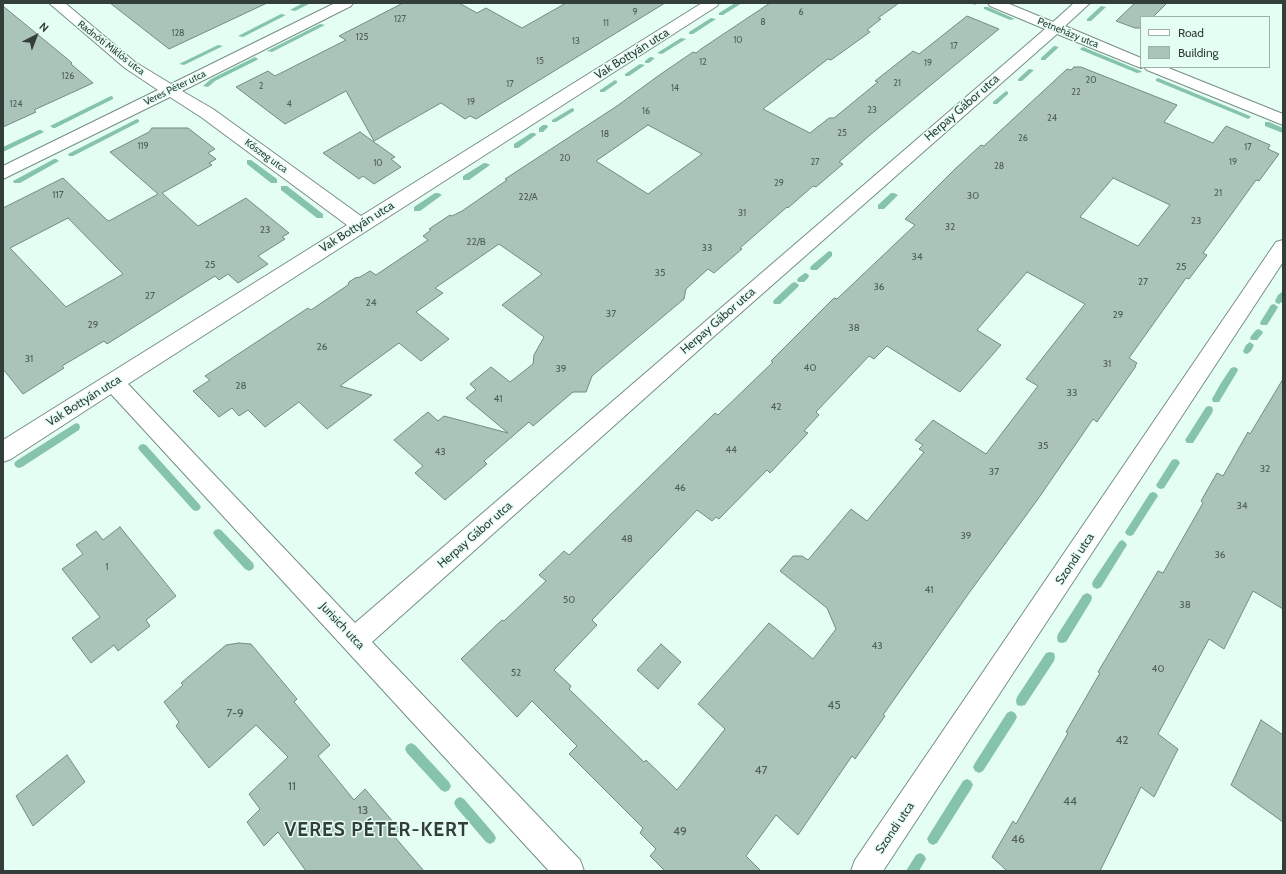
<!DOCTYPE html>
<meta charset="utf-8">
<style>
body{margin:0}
#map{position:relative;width:1286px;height:874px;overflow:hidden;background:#e4fef3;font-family:Cabin,sans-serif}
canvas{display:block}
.frame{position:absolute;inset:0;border:4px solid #333d39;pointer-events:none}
.legend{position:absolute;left:1140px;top:16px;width:130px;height:52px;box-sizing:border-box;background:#e4fef3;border:1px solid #9db1a9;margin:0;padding:5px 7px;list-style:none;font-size:12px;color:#333d39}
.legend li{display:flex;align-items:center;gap:8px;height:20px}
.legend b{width:20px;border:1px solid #9db1a9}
.north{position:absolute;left:16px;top:16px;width:40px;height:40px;-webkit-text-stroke:3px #e4fef3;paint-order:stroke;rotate:42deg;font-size:11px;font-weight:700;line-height:16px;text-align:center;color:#333d39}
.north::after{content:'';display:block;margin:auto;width:14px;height:18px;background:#333d39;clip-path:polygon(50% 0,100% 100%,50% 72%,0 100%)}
</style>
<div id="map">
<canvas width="1286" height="874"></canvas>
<div class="frame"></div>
<ul class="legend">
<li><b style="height:5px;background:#fff"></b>Road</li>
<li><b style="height:11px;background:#abc4ba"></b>Building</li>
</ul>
<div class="north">N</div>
</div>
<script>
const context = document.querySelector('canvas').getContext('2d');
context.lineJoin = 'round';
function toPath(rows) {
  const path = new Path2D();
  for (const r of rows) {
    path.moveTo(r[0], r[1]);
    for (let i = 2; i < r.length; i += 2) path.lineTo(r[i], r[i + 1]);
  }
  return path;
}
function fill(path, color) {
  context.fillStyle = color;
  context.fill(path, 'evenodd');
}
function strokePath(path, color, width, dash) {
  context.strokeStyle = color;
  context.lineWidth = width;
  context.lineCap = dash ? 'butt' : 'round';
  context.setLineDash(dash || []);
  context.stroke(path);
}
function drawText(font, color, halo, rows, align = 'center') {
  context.font = font + ' Cabin,sans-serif';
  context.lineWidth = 3;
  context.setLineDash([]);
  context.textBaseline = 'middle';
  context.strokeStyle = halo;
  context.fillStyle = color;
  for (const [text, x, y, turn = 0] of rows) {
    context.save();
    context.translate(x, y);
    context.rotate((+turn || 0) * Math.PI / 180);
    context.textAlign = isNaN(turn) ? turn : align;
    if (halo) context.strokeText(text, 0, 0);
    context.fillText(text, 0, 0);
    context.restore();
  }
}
const stream = toPath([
 [303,3,311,3,295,11,290,10,303,3],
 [735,3,742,3,723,15,719,15,719,13,735,3],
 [971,3,978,3,975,5,971,3],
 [1101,6,1106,7,1091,21,1087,21,1087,19,1101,6],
 [984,7,988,7,1015,19,1010,20,984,9,984,7],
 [281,14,286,15,243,37,238,36,281,14],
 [711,18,716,19,693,34,689,34,689,32,711,18],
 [320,24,325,25,272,52,267,51,320,24],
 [681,38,686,39,662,54,657,53,681,38],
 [218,45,223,46,184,65,179,64,218,45],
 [1054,46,1059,47,1045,60,1041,60,1041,58,1054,46],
 [1083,47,1141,71,1142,72,1137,73,1081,50,1080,49,1083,47],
 [255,57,258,59,257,60,215,81,208,87,203,86,211,79,255,57],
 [650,57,655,58,649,63,645,63,645,61,650,57],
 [640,64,645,65,629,76,625,76,625,74,640,64],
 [1029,69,1034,70,1022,81,1018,81,1018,79,1029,69],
 [1158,78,1250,116,1251,117,1248,119,1246,118,1156,81,1156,79,1158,78],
 [615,80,617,81,617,83,604,92,600,92,600,90,615,80],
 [1006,91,1008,92,1008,94,997,104,993,104,993,102,1006,91],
 [111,96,113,97,113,99,55,128,53,128,50,126,111,96],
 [572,108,574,109,574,111,556,122,552,122,552,120,572,108],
 [137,119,139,120,139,122,73,156,69,156,68,154,137,119],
 [1265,122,1269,122,1283,128,1283,133,1265,126,1265,122],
 [543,125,547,125,548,127,543,132,539,132,539,128,543,125],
 [39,130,41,130,44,132,3,152,3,147,39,130],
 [531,133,535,133,536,135,518,148,514,148,514,144,531,133],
 [54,159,56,159,59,161,20,183,14,183,13,181,54,159],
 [247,160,251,160,277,179,277,183,271,183,247,164,247,160],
 [484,163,486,163,490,165,469,180,463,180,463,176,484,163],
 [281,186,287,186,323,214,323,218,317,218,281,190,281,186],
 [435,193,438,193,442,195,420,211,414,211,414,207,435,193],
 [891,193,894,193,898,195,884,209,878,209,878,205,891,193],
 [829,251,832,252,832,256,817,270,811,270,810,268,811,266,829,251],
 [805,273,808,274,809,276,808,278,804,282,798,282,797,280,798,278,805,273],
 [795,282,799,285,798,287,780,304,774,304,773,302,774,300,792,283,795,282],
 [1282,292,1283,301,1279,304,1276,303,1275,301,1278,295,1282,292],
 [1274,304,1278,307,1277,309,1267,325,1261,325,1260,323,1261,321,1271,305,1274,304],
 [1259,329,1263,332,1262,334,1257,340,1251,340,1250,338,1251,336,1256,330,1259,329],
 [1250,342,1254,345,1251,351,1247,354,1244,353,1243,351,1246,345,1250,342],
 [1234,367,1237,368,1238,370,1237,372,1219,402,1213,402,1212,399,1221,383,1231,368,1234,367],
 [1209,406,1212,407,1213,410,1212,413,1193,443,1187,443,1185,440,1187,437,1206,407,1209,406],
 [76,423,79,424,80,427,79,430,22,467,19,468,16,467,14,464,16,461,76,423],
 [143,444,146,445,199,504,201,507,199,510,196,511,193,510,140,451,138,448,140,445,143,444],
 [1175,459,1178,460,1180,463,1178,466,1164,488,1161,489,1158,488,1156,485,1158,482,1172,460,1175,459],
 [1153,492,1156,493,1158,496,1156,499,1133,535,1130,536,1127,535,1125,532,1127,529,1150,493,1153,492],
 [218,529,221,530,253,563,254,566,253,569,249,571,245,569,215,536,213,533,215,530,218,529],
 [1122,540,1125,542,1127,545,1125,548,1101,587,1097,589,1093,587,1092,584,1093,581,1119,542,1122,540],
 [1087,593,1091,595,1092,598,1091,601,1066,642,1062,643,1058,642,1057,638,1058,634,1083,595,1087,593],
 [1050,652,1054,653,1055,657,1054,661,1025,705,1021,706,1017,705,1016,701,1017,697,1046,653,1050,652],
 [1011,711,1015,713,1017,717,1015,721,983,771,979,773,975,771,973,767,975,763,1007,713,1011,711],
 [411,743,415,745,449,782,451,786,449,790,445,792,441,790,407,753,405,749,407,745,411,743],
 [967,779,971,781,973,785,971,789,937,843,933,845,929,843,927,839,929,835,963,781,967,779],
 [460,797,464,799,494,834,496,838,494,842,490,844,486,842,456,807,454,803,456,799,460,797],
 [920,853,924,855,926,859,919,871,906,871,916,855,920,853]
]);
const building = toPath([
 [110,3,267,3,169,49,110,3],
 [403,3,459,3,477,13,486,8,522,28,566,3,665,3,476,119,470,116,465,119,441,103,374,141,346,91,285,124,236,87,268,71,275,76,346,40,339,36,403,3],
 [770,3,899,3,878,18,881,19,867,30,870,32,831,60,828,59,763,109,810,133,829,118,834,118,878,82,875,81,913,51,919,54,967,16,999,29,870,135,839,162,843,164,816,187,813,186,788,208,787,207,740,248,742,249,714,273,708,269,686,289,684,299,592,376,586,392,573,392,533,426,529,422,484,461,487,464,445,500,415,473,423,466,394,440,428,412,438,421,444,416,508,433,466,398,476,390,470,384,491,367,510,382,533,364,534,355,544,337,502,305,542,274,499,244,435,288,443,293,416,312,449,339,421,361,399,343,340,386,372,395,327,429,299,402,265,427,248,410,239,416,232,408,219,417,193,391,210,380,205,376,308,308,311,310,348,285,349,282,355,278,360,277,370,271,376,275,428,240,423,236,431,230,429,229,450,215,452,216,462,211,507,180,505,179,617,106,658,76,693,52,696,53,701,49,770,3],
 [648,125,702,154,648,194,596,161,648,125],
 [1135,3,1167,3,1153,17,1141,17,1141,28,1135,28,1116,21,1135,3],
 [3,6,65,57,72,63,71,64,93,83,34,110,36,112,3,127,3,6],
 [1074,67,1081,67,1177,105,1164,122,1213,143,1226,126,1270,145,1268,149,1279,154,1259,181,1256,180,1233,212,1203,253,1207,255,1189,279,1186,278,1129,358,1137,363,1135,366,1136,366,1097,422,1093,419,1038,499,969,593,883,715,885,716,855,759,852,756,798,835,776,815,746,856,761,871,665,871,650,856,656,849,640,833,643,828,569,754,577,746,532,701,517,717,461,659,502,620,504,621,546,581,539,575,564,551,569,555,715,413,718,415,773,362,771,361,834,298,837,299,915,225,905,219,955,169,981,145,984,146,1067,69,1071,70,1074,67],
 [1113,178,1170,205,1138,246,1080,217,1113,178],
 [1027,272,1085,304,1026,379,1038,386,986,454,933,420,915,440,923,445,919,449,924,452,867,521,851,509,808,560,802,556,793,556,780,571,827,608,836,629,813,659,769,623,698,704,725,729,677,790,646,760,644,762,569,689,571,686,554,670,597,625,592,620,697,510,712,521,716,517,719,519,767,470,770,473,808,433,804,431,819,415,816,412,869,356,874,359,887,346,960,392,1001,345,977,330,1027,272],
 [152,128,188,128,215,149,208,153,216,159,209,163,212,165,162,193,198,226,246,198,289,233,282,237,285,239,258,256,268,264,238,283,228,274,219,280,215,276,107,344,104,341,62,366,64,368,23,394,3,369,3,208,63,178,107,220,109,221,158,194,110,152,149,132,152,128],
 [68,218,123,274,66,307,10,248,68,218],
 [360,132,395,157,391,159,401,167,374,184,363,176,359,179,323,153,360,132],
 [1283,379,1283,609,1253,591,1224,649,1209,639,1158,734,1178,749,1154,797,1141,787,1100,871,1007,871,992,857,1013,821,1016,824,1068,733,1066,732,1100,673,1098,672,1158,571,1163,573,1203,503,1201,501,1217,473,1223,476,1248,432,1250,434,1283,379],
 [120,527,176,596,146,620,150,626,118,651,114,645,91,663,72,638,100,617,62,569,83,554,76,545,96,531,103,540,120,527],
 [239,643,251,644,297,699,294,702,330,745,318,756,354,800,365,789,400,830,394,836,424,871,306,871,278,832,264,846,247,822,260,809,249,794,288,757,256,725,209,768,176,726,179,722,164,702,183,685,181,683,226,645,239,643],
 [661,644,681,662,658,689,637,670,661,644],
 [1261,720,1283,735,1283,822,1231,785,1261,720],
 [67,755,85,782,33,826,16,796,67,755]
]);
const minor = toPath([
 [49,3,65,3,135,62,171,84,335,3,353,3,351,6,182,91,213,109,361,216,702,3,719,3,717,6,128,384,355,623,1045,29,990,6,988,3,1007,3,1053,22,1074,3,1090,3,1065,26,1141,58,1141,67,1143,67,1141,68,1136,66,1057,34,711,339,372,642,580,860,584,871,549,871,111,394,11,459,3,462,3,440,347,225,201,117,170,97,3,179,3,166,158,90,125,68,49,3],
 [1144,67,1166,67,1283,114,1283,125,1147,70,1144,67],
 [1283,240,1283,262,883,871,851,871,855,860,1276,242,1283,240]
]);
const farNumbernames = [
 ["9",635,12],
 ["6",801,12],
 ["127",400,19],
 ["8",763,22],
 ["11",606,23],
 ["128",178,33],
 ["125",362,37],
 ["10",738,40],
 ["13",576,41],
 ["17",954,46],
 ["15",540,61],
 ["12",703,62],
 ["19",928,63],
 ["126",68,76],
 ["20",1091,80],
 ["21",897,83],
 ["17",510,84],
 ["2",261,86],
 ["14",675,88],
 ["22",1076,92],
 ["19",471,102],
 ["124",16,104],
 ["4",289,104],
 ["23",872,110],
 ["16",646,111],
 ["24",1052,118],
 ["25",842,133],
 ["18",605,134],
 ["26",1023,138],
 ["119",143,146],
 ["17",1248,147],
 ["20",565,158],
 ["27",815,162],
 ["19",1233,162],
 ["10",378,163],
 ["28",999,166],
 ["29",779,183]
];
const farStreetnames = [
 ["Petneházy utca",1068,33,22],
 ["Radnóti Miklós utca",111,48,38],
 ["Veres Péter utca",175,88,-26],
 ["Kőszeg utca",266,156,36]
];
const numberNames = [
 ["21",1218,193],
 ["117",58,195],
 ["30",973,196],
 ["22/A",528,197],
 ["31",742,213],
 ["23",1196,221],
 ["32",950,227],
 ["23",265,230],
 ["22/B",476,242],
 ["33",707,248],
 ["34",917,257],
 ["25",210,265],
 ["25",1181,267],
 ["35",660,273],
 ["27",1143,282],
 ["36",879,287],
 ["27",150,296],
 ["24",371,303],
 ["37",611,314],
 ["29",1118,315],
 ["29",93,325],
 ["38",854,328],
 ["26",322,347],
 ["31",29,359],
 ["31",1107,364],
 ["40",810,368],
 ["39",561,369],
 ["28",241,386],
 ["33",1072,393],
 ["41",498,399],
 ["42",776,407],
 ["35",1043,446],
 ["44",731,450],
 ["43",440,452],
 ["32",1265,469],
 ["37",994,472],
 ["46",680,488],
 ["34",1242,506],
 ["39",966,536],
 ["48",627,539],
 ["36",1220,555],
 ["1",107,567],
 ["41",929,590],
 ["50",569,600],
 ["38",1185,605],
 ["43",877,646],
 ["40",1158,669],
 ["52",516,673]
];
const streetNames = [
 ["Vak Bottyán utca",632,54,-32],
 ["Herpay Gábor utca",962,108,-41],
 ["Vak Bottyán utca",357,227,-32],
 ["Herpay Gábor utca",718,321,-41],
 ["Vak Bottyán utca",84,401,-32],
 ["Herpay Gábor utca",475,535,-41],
 ["Szondi utca",1075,559,-56],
 ["Jurisich utca",342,626,47],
 ["Szondi utca",895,828,-56]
];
const nearNumbernames = [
 ["45",834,705],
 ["7-9",235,713],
 ["42",1122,740],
 ["47",761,770],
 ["11",292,786],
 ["44",1070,801],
 ["13",363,810],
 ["49",680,831],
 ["46",1018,839]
];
const nearDistrictnames = [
 ["VERES PÉTER-KERT",377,830]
];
fill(stream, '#86c3ab');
fill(building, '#abc4ba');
strokePath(building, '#738b81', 1);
strokePath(minor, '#778e84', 2);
fill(minor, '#fff');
drawText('9px', '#515f59', null, farNumbernames);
drawText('10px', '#333d39', '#e4fef3', farStreetnames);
drawText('10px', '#515f59', null, numberNames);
drawText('12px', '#333d39', '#e4fef3', streetNames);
drawText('12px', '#515f59', null, nearNumbernames);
context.letterSpacing = '1px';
drawText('bold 19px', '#333d39', '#e4fef3', nearDistrictnames);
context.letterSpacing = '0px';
</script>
